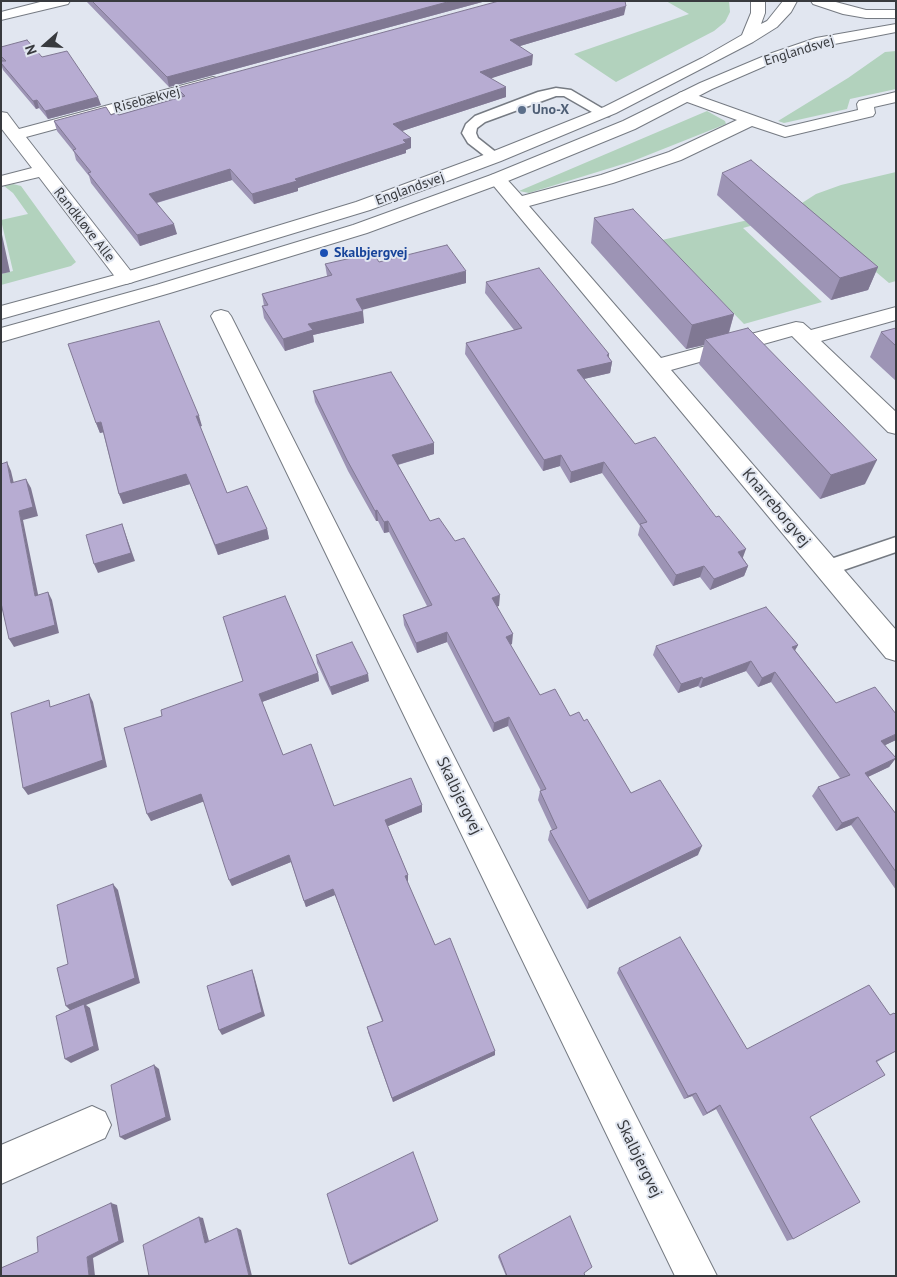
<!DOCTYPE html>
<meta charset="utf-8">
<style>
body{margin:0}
#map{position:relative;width:897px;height:1277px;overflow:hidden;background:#e1e6f0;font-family:"PT Sans",sans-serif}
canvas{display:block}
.frame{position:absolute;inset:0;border:2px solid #383a3e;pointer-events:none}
.north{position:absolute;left:20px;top:20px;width:50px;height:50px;-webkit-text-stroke:4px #e1e6f0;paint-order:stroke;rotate:251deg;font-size:14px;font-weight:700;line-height:20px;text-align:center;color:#383a3e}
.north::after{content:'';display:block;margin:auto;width:18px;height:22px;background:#383a3e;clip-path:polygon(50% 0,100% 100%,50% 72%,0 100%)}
</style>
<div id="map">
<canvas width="897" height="1277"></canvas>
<div class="frame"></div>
<div class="north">N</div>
</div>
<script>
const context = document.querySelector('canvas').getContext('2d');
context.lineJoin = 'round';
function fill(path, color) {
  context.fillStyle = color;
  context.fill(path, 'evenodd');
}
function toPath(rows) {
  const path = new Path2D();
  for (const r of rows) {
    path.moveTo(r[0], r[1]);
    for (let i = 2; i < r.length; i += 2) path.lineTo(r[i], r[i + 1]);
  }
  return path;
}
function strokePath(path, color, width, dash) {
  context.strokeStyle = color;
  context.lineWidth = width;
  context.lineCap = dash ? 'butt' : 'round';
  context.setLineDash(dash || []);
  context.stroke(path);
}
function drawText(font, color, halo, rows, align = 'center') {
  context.font = font + ' "PT Sans",sans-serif';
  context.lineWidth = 4;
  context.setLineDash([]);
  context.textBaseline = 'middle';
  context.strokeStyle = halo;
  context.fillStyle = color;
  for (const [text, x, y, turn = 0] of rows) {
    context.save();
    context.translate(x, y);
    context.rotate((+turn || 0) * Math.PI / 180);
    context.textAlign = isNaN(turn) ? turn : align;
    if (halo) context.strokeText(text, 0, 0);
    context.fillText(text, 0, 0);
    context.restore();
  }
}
const green = toPath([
 [666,1,729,1,730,12,725,22,714,31,616,82,574,54,689,14],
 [896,51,896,89,850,99,847,109,784,123,778,121,848,78,885,52],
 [707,111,725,121,726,124,633,161,529,193,519,191],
 [896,172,896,281,889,283,804,211,743,228,822,302,744,324,662,240,791,210,816,194,841,185],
 [13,184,21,186,76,262,71,266,1,285,1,274,13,271,1,220,28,214,13,193,4,186]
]);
const service = toPath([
 [556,88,571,90,610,113,609,116,599,116,564,96,556,96,485,122,477,128,476,133,478,138,502,157,495,161,490,160,468,143,462,133,466,124,475,116,538,92,556,88],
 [896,537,896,552,826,576,819,573,816,568,819,563,896,537]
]);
const minor = toPath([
 [44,1,70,1,68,4,1,20,1,12,44,1],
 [213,77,219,79,221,82,219,85,26,137,133,274,136,278,133,282,126,284,119,282,39,177,1,186,1,176,32,168,1,128,1,112,7,113,19,129,213,77],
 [685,91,786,127,858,110,857,104,859,101,896,92,896,102,874,107,875,113,873,116,785,137,752,126,681,160,613,183,529,206,661,358,796,322,803,323,811,330,896,307,896,320,821,341,896,412,896,434,888,432,792,336,671,370,896,630,896,661,886,658,488,179,491,175,497,174,503,175,522,196,601,175,669,152,737,120,679,99,677,96,679,93,685,91],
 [221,310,228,312,231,316,717,1276,675,1276,211,316,214,312,221,310],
 [92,1106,105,1112,111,1125,105,1138,1,1184,1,1145,92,1106]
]);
const tertiary = toPath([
 [751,1,765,1,765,13,761,24,767,21,783,1,797,1,791,12,777,27,753,42,616,113,501,161,370,210,133,282,1,319,1,306,119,274,356,202,489,153,604,107,702,58,742,35,751,13,751,1],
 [811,1,832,1,866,10,896,10,896,18,866,18,843,14,813,4,811,1],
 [896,24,896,32,819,47,779,60,712,89,635,129,503,183,367,233,170,293,1,342,1,328,156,285,353,225,491,175,623,121,700,83,769,54,816,38,896,24]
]);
const wall = toPath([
 [86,1,486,1,169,87],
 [624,15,520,46,532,65,491,78,506,97,402,131,411,138,411,148,406,150,406,153,298,188,298,191,254,204,232,180,157,203,177,234,140,246,91,183,89,176,76,160,74,152,57,131,54,121,111,115,119,115,179,98,177,88],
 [1,47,42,57,101,105,48,119,39,108,36,109,3,70,1,64],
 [722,173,878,267,868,290,831,300,717,195],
 [594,218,734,314,729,333,865,484,820,499,699,364,704,345,686,349,591,243],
 [379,262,466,283,362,309,364,323,313,335,314,342,285,351,264,318,262,306,264,306,262,294,327,276,325,264],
 [486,282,609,354,609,358,612,362,610,373,584,379,635,444,743,558,748,566,744,576,710,590,700,577,673,586,638,535,640,526,602,473,570,483,560,466,543,471,465,354,466,343,514,330,485,293],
 [896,328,896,381,870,357,881,332],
 [313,391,434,454,398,465,430,521,499,606,497,606,512,644,510,645,540,695,570,716,584,721,631,793,698,855,587,909,548,840,550,831,552,830,538,800,540,791,541,791,508,726,493,732,447,642,417,653,404,625,403,615,427,606,389,532,384,533,378,521,376,521,348,471,315,402],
 [96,423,202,426,200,426,227,493,267,529,269,539,218,555,190,484,123,504,119,494,103,432,100,433],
 [798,645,795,650,836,703,896,740,885,745,896,758,889,767,868,777,896,814,896,890,851,825,836,831,812,796,818,787,840,778,771,682,758,687,746,671,700,688,698,686,678,693,653,655,656,646],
 [316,655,369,681,332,695,317,663],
 [318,673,319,681,262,702,283,755,334,806,422,805,422,812,388,826,408,875,408,881,407,881,435,945,495,1051,495,1055,393,1102,368,1032,382,1021,335,895,306,907,291,862,232,886,204,801,151,821,124,728],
 [619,968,747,1049,890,1015,896,1015,896,1051,877,1062,810,1117,793,1239,787,1241,716,1109,703,1116,692,1096,684,1099,617,973],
 [499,1255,584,1273,585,1276,506,1276,498,1257]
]);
const shadedWall = toPath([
 [451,1,486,1,169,87,167,77],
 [626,6,624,15,510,49,510,40],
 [533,55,532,65,480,82,480,72],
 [506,87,506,97,393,134,393,124],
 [98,97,101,105,48,119,45,111],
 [37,100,39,108,36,109,33,101],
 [411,138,411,148,406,150,406,153,298,188,298,191,254,204,252,194],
 [230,169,232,180,152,204,149,194],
 [174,224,177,234,140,246,137,235],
 [1,230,10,272,1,274],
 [878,267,868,290,831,300,840,278],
 [466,271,466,283,358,311,356,299],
 [363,311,364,323,313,335,314,342,285,351,283,339,308,324],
 [734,314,727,338,705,339,704,345,686,349,692,325],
 [609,354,608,362,612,362,610,373,575,381,577,370],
 [196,416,199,416,202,426,199,427],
 [101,422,105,432,100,433,96,423],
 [434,443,434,454,393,466,392,455],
 [561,455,560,466,543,471,544,460],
 [877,460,865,484,820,499,831,475],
 [7,462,11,471,16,492,11,483],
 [604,462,602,473,570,483,571,472],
 [186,474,190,484,123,504,119,494],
 [26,479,31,488,38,516,23,520,40,604,35,596,19,511],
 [377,510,378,521,376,521,375,511],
 [388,521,389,532,384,533,384,522],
 [122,524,135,561,98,573,94,564],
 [267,529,269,539,218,555,215,545],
 [746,549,742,560,738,552],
 [704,566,700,577,673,586,676,575],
 [748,566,744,576,710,590,714,579],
 [48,592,52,600,59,633,14,647,9,639],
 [500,595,499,606,492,608,492,598],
 [447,632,447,642,417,653,416,643],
 [513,634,512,644,505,647,506,637],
 [798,645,793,654,792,647],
 [751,661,746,671,700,688,703,679],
 [775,672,771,682,758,687,762,678],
 [318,673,319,681,262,702,259,694],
 [368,674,369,681,332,695,330,687],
 [702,677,698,686,678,693,681,684],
 [89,694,93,702,107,767,28,795,23,788],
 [509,717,508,726,493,732,494,723],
 [896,734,896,740,875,750,881,741],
 [896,758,889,767,859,781,865,773],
 [201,794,205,801,151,821,147,814],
 [422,805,422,812,386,827,385,820],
 [858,817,851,825,836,831,842,823],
 [702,846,698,855,587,909,589,901],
 [289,855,291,862,232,886,229,880],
 [408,875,408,881,406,882,405,876],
 [113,884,118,890,140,983,86,1005,90,1008,99,1050,71,1063,65,1059,71,1011,66,1006],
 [333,889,335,895,306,907,304,901],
 [252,970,254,975,265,1016,222,1035,219,1030],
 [495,1051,495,1055,393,1102,392,1098],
 [154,1065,159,1069,171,1120,125,1140,120,1137],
 [696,1093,692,1096,684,1099,688,1096],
 [720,1105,716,1109,703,1116,707,1113],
 [111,1203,117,1205,124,1242,93,1258,95,1276,89,1276,87,1257],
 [199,1217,203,1218,210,1245,205,1243],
 [438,1220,438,1221,351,1265,349,1264],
 [237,1228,241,1230,252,1276,249,1276]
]);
const building = toPath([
 [92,1,451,1,167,77,92,1],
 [499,1,625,1,626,6,510,40,533,55,480,72,506,87,393,124,411,138,403,140,406,143,295,179,297,181,252,194,230,169,149,194,174,224,137,235,88,173,91,172,73,150,76,149,54,121,106,107,111,115,116,113,119,115,185,96,177,88,499,1],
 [27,40,42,57,67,51,98,97,45,111,37,100,33,101,1,63,1,61,6,61,1,56,1,47,27,40],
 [751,160,878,267,840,278,722,173,751,160],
 [633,209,734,314,692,325,594,218,633,209],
 [447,245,466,271,356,299,363,311,308,324,313,330,283,339,262,306,268,305,262,294,332,275,325,264,373,253,379,262,447,245],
 [539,268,609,354,607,355,612,362,577,370,635,444,655,437,716,517,719,516,746,549,738,552,748,566,714,579,704,566,676,575,640,524,647,522,604,462,571,472,561,455,544,460,466,343,522,328,486,282,539,268],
 [159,321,199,416,196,416,227,493,247,486,267,529,215,545,186,474,119,494,101,422,96,423,68,344,159,321],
 [748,328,877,460,831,475,705,339,748,328],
 [896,328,896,346,881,332,896,328],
 [391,372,434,443,392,455,430,521,439,518,455,541,464,538,500,595,492,598,513,634,506,637,540,695,555,689,570,716,579,712,584,721,587,719,631,793,660,780,702,846,589,901,550,831,557,828,540,791,546,789,509,717,494,723,447,632,416,643,403,615,432,605,388,521,384,522,377,510,375,511,347,460,313,391,391,372],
 [7,462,11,483,26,479,33,507,19,511,35,596,48,592,55,625,9,639,1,603,1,464,7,462],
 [122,524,131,553,94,564,86,535,122,524],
 [285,596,318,673,259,694,283,755,311,744,334,806,411,778,422,805,385,820,408,875,405,876,435,945,450,938,495,1051,392,1098,367,1027,383,1021,333,889,304,901,289,855,229,880,201,794,147,814,124,728,162,716,161,710,243,681,223,617,285,596],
 [766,607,798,645,792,647,836,703,875,687,896,714,896,734,881,741,896,758,865,773,896,814,896,872,858,817,842,823,818,787,850,775,775,672,762,678,751,661,703,679,702,677,681,684,656,646,766,607],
 [352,642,368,674,330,687,316,655,352,642],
 [89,694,103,760,23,788,11,713,49,700,50,707,89,694],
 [113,884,135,978,66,1006,57,968,68,964,57,905,113,884],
 [680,937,747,1049,869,985,890,1015,894,1013,896,1015,896,1051,876,1061,885,1075,810,1117,860,1202,793,1239,720,1105,707,1113,696,1093,688,1096,619,968,680,937],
 [252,970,262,1012,219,1030,207,986,252,970],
 [84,1004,94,1046,65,1059,56,1016,84,1004],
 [154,1065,166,1117,120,1137,111,1085,154,1065],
 [413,1152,438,1220,349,1264,327,1194,413,1152],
 [111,1203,119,1241,87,1257,89,1276,1,1276,1,1268,38,1252,37,1237,111,1203],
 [570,1216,592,1267,584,1273,585,1276,507,1276,499,1255,570,1216],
 [199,1217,205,1243,237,1228,249,1276,149,1276,143,1245,199,1217]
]);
const markers = [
 [522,110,5,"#5c6f8a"],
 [324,253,5,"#1a4fb4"]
];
const farStreetnames = [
 ["Englandsvej",799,51,-17],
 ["Risebækvej",147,100,-15],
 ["Englandsvej",410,189,-20],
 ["Randkløve Alle",84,225,52]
];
const farServicenames = [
 ["Uno-X",532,110]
];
const farTransitnames = [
 ["Skalbjergvej",334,253]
];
const streetNames = [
 ["Knarreborgvej",776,508,50],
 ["Skalbjergvej",459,796,64],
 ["Skalbjergvej",639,1159,64]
];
fill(green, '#b2d2bd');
strokePath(service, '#767b83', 3);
strokePath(minor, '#767b83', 2);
strokePath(tertiary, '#767b83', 2);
fill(service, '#fff');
fill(minor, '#fff');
fill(tertiary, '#fff');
fill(wall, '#9d94b5');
fill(shadedWall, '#807893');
fill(building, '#b7acd2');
strokePath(building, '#807893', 1);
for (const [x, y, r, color] of markers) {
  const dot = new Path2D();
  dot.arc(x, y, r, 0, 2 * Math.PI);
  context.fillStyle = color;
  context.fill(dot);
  strokePath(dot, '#e1e6f0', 2);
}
drawText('14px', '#383a3e', '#e1e6f0', farStreetnames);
drawText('bold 14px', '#4e5e75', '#e1e6f0', farServicenames, 'left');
drawText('bold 14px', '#164399', '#e1e6f0', farTransitnames, 'left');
drawText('16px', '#383a3e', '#e1e6f0', streetNames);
</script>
